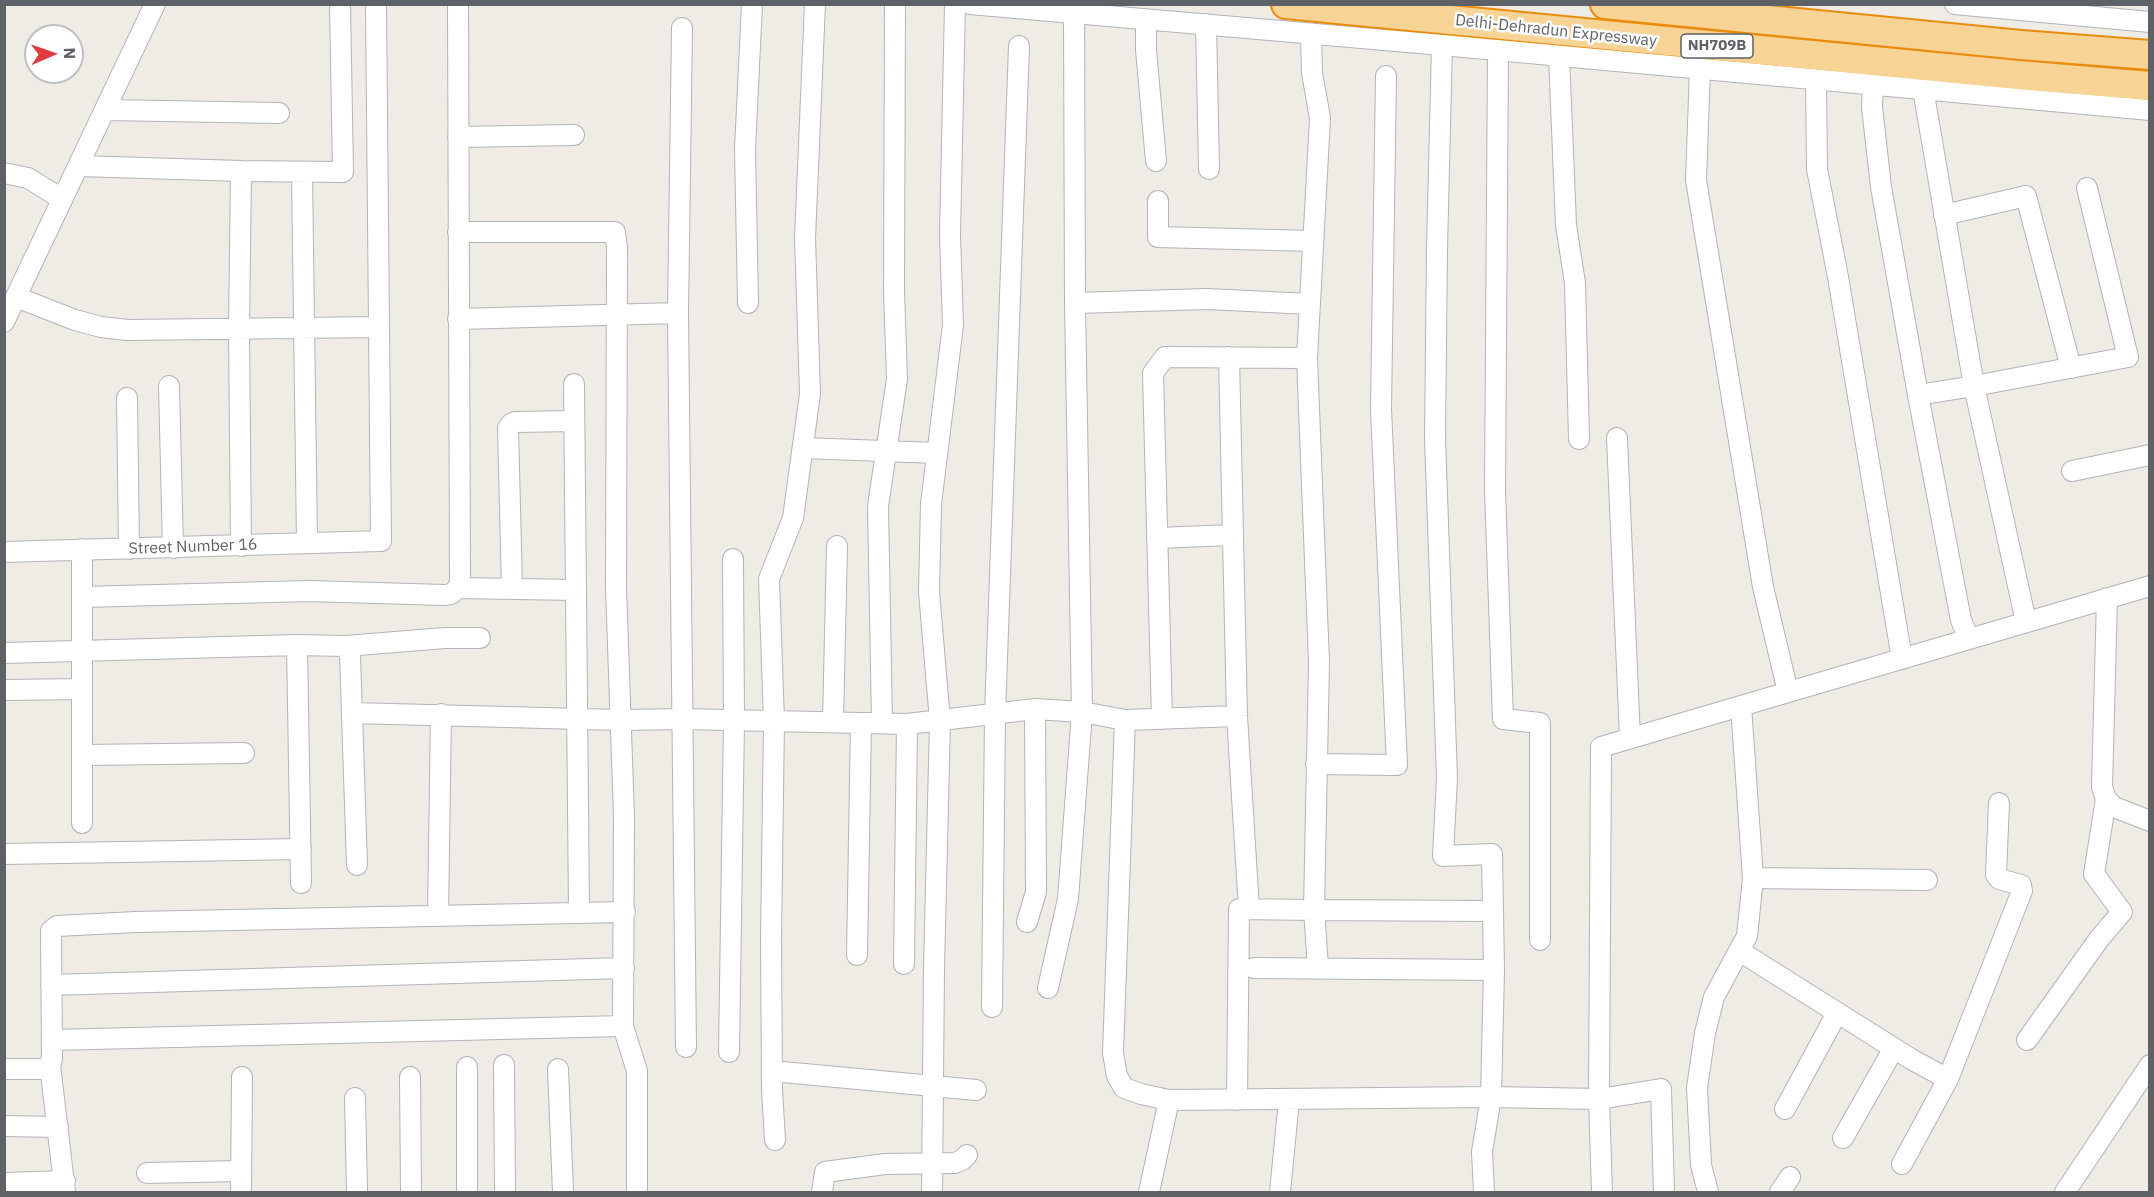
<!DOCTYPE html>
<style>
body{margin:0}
#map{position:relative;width:2154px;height:1197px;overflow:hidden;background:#efece6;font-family:"IBM Plex Sans",sans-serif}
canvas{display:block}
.frame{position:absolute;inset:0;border:6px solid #5e6266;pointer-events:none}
.north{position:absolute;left:24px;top:24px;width:60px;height:60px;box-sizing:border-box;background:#fff;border:2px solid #bfc0c2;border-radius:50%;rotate:88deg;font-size:16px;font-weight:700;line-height:24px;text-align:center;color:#5e6266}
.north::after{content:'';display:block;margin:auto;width:21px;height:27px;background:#e03b40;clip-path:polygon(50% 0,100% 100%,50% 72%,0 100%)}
</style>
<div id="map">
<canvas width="2154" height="1197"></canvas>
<div class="frame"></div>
<div class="north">N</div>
</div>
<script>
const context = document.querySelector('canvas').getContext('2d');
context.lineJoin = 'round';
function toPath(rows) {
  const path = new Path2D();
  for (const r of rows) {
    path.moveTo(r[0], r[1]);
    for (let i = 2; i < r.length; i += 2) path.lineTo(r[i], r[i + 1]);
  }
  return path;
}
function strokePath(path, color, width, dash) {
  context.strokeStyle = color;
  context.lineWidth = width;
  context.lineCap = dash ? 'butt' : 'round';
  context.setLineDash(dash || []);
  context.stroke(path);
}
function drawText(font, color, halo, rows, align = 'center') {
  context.font = font + ' "IBM Plex Sans",sans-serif';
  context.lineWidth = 5;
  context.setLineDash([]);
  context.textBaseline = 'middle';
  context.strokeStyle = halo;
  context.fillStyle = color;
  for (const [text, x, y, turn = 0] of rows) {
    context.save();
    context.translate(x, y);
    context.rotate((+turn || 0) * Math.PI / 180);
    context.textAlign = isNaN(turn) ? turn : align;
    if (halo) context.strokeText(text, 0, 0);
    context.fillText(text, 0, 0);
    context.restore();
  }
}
const minor = toPath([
 [970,4,1442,45,2150,110],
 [1955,4,2150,22],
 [1146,19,1146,50,1156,161],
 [1206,24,1209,169],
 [682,28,678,313,686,1047],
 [1442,45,1437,249,1435,438,1447,778,1443,856,1492,854,1494,970,1491,1097,1482,1152,1484,1192],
 [1498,50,1495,490,1503,719,1540,723,1540,940],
 [1559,56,1566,225,1575,283,1579,439],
 [1700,69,1696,180,1763,587,1788,692],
 [1816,79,1817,169,1838,277,1902,659],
 [1873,85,1872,107,1881,187,1918,395,1961,620,1969,639],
 [106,110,279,113],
 [458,137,574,135],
 [79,166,241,171,239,330,241,546],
 [241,171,343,172,340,4],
 [302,172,307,543],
 [4,173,28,178,62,199],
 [1158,201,1158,237,1313,241],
 [1944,215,2026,196,2071,368],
 [458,232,615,232,617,248,616,588,624,816,623,1026,637,1071,637,1192],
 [16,297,75,320,101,327,127,330,379,327],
 [748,303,745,149,752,4],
 [1075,303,1207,299,1310,304],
 [458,319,678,313],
 [4,322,155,4],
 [1229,357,1237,716,1249,909],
 [574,384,579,912],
 [169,386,173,548],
 [1918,395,1974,386,1923,89],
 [127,398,129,549],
 [1617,438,1630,738],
 [803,448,937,453],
 [2072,471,2150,455],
 [1157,538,1233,535],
 [4,552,381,541,376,4],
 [458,588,576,590],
 [512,588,508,428,511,424,515,422,574,421],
 [82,597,309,591,445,595,451,594,458,588,460,581,458,4],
 [2107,598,2102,787,2106,799,2114,807,2150,821],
 [2026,622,1974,386,2128,357,2087,188],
 [297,645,301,883],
 [346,646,445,638,480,638],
 [4,653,297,645,346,646,350,655,357,865],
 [4,690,82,689],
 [352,713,621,720,683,719,907,724,1035,709,1082,712,1125,720,1237,716],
 [1162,719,1153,373,1165,357,1307,358],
 [1125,720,1113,1053,1117,1076,1124,1088,1141,1094,1169,1100,1491,1097,1599,1099,1601,747,2150,586],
 [833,722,837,546],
 [882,723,878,506,897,379,894,290,895,4],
 [82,755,244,753],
 [1316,764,1397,765,1381,409,1386,76],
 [82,823,82,549],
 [4,854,301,849],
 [1753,878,1927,880],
 [438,916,441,714],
 [1027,922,1036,892,1035,709],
 [1741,952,1911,1059,1948,1079],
 [857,955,861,723],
 [904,964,907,724],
 [1318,967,1314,910,1492,911],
 [1254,968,1494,970],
 [51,985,624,968],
 [1048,988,1068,899,1082,712,1075,303,1074,13],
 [992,1007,995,714,1019,46],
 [52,1040,623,1026],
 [2027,1040,2099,939,2122,912,2094,874,2106,799],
 [729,1052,734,720,733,559],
 [50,1065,65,1192],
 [504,1065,505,1192],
 [467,1067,467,1192],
 [4,1069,46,1069,52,1060,51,931,57,926,136,922,625,912],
 [558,1069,563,1192],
 [772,1071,976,1090],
 [410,1077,411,1192],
 [355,1098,357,1192],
 [1237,1100,1239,909,1314,910,1319,662,1307,358,1320,118,1312,73,1311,34],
 [1785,1109,1837,1013],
 [4,1126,58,1127],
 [1843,1138,1894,1048],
 [775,1140,772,1090,771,940,774,721,769,579,793,518,810,394,805,238,815,4],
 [1902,1164,1948,1079,2022,891,2021,885,1999,879,1996,875,1999,803],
 [147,1173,241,1171],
 [4,1183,65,1181],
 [241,1192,242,1077],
 [822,1192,825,1172,885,1164,955,1163,962,1160,967,1155],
 [932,1192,934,969,940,721,929,592,931,504,953,325,950,235,955,4],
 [1149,1192,1169,1100],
 [1280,1192,1289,1100],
 [1602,1192,1599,1099,1661,1089,1664,1192],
 [1708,1192,1701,1165,1697,1088,1705,1033,1714,997,1747,936,1753,878,1741,706],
 [1780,1192,1790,1177],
 [2065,1192,2150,1065]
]);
const highway = toPath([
 [1286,4,2018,75,2150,86],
 [1605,4,2021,45,2150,55]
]);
const shields = [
 [1717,46,72]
];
const shieldNames = [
 ["NH709B",1717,46]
];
const streetNames = [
 ["Delhi-Dehradun Expressway",1556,31,6],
 ["Street Number 16",193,547,-2]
];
strokePath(minor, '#b1b4b8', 22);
strokePath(highway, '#e98c0d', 32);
strokePath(minor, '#fff', 20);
strokePath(highway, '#f7d395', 28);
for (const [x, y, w] of shields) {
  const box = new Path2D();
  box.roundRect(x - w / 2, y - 12, w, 24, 4.5);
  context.fillStyle = '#fff';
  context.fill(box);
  strokePath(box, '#5e6266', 1.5);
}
drawText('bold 15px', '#5e6266', null, shieldNames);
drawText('16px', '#5e6266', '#fff', streetNames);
</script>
